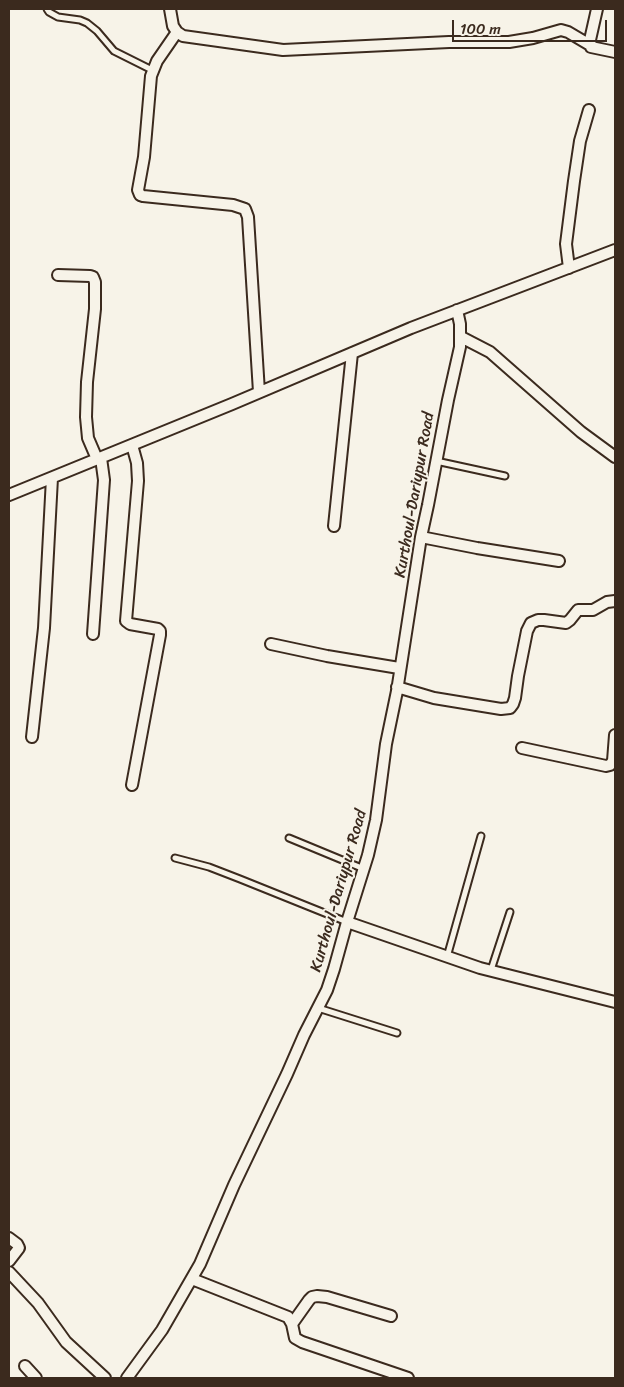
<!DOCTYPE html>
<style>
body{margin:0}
#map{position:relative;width:624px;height:1387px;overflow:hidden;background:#f7f3e8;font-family:Sriracha,sans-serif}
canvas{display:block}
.frame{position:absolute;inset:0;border:10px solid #3b2a1e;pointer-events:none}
.scale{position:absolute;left:452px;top:20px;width:155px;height:22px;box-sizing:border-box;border:2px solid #3b2a1e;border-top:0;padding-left:6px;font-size:15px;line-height:18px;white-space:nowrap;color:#3b2a1e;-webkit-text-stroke:4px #f7f3e8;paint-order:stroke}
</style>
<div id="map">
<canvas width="624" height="1387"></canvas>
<div class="frame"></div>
<div class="scale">100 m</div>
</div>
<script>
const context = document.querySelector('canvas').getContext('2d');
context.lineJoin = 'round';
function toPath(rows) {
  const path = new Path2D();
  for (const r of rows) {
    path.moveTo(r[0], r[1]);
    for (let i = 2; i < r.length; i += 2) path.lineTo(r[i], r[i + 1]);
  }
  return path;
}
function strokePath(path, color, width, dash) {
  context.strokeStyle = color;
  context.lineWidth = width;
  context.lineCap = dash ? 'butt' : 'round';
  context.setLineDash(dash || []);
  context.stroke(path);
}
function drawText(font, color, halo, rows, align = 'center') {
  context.font = font + ' Sriracha,sans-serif';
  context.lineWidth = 4;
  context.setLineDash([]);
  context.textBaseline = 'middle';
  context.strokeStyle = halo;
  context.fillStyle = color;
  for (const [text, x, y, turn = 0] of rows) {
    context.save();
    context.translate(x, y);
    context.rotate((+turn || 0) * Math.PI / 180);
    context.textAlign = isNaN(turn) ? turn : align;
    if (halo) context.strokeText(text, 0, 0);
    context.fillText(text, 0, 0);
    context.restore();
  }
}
const lane = toPath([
 [47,9,49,12,58,17,80,20,87,23,97,31,114,51,152,70],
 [436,461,505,476],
 [289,838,364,869],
 [175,858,209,867,240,879,347,922],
 [447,957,481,836],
 [491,970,510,912],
 [318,1008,397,1033]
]);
const street = toPath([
 [170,9,173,26,177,32,183,36,283,50,449,42,509,42,533,38,561,30,568,32,590,45],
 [597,9,590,40,591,47,615,52],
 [177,32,157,61,151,76,144,157,138,190,140,195,143,196,233,205,245,209,248,217,259,392],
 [569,268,566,244,574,181,580,141,589,110],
 [58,275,90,276,93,277,95,282,95,309,87,382,86,417,88,438,97,459],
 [461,337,490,352,581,432,615,457],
 [132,445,137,463,138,481,126,621,130,624,158,629,160,631,160,635,132,785],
 [9,495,232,404,411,328,615,250],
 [334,526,352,353],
 [421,537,477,548,559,561],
 [93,634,104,480,101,458],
 [271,644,327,656,399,668],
 [397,687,434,698,501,709,510,708,513,704,515,698,518,676,527,631,531,623,538,620,544,620,566,623,570,620,578,610,593,610,607,602,615,601],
 [32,737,44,628,52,478],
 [522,748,606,766,610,765,613,761,615,735],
 [347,922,480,968,615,1002],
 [9,1238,17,1244,19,1248,9,1261],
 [9,1272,38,1303,66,1342,105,1378],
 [192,1279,288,1317,292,1324,295,1338,302,1342,408,1378],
 [292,1324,309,1300,312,1297,317,1296,327,1297,391,1316],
 [25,1366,36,1378],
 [127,1378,162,1330,200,1264,234,1185,287,1074,304,1035,327,990,334,969,347,922,368,855,376,820,386,744,397,691,421,537,428,505,448,400,460,347,460,324,457,310]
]);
const streetNames = [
 ["Kurthoul-Dariypur Road",415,495,-80],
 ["Kurthoul-Dariypur Road",339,891,-74]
];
strokePath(lane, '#3b2a1e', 9);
strokePath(street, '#3b2a1e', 14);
strokePath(lane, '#f7f3e8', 5);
strokePath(street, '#f7f3e8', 10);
drawText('16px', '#3b2a1e', '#f7f3e8', streetNames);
</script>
